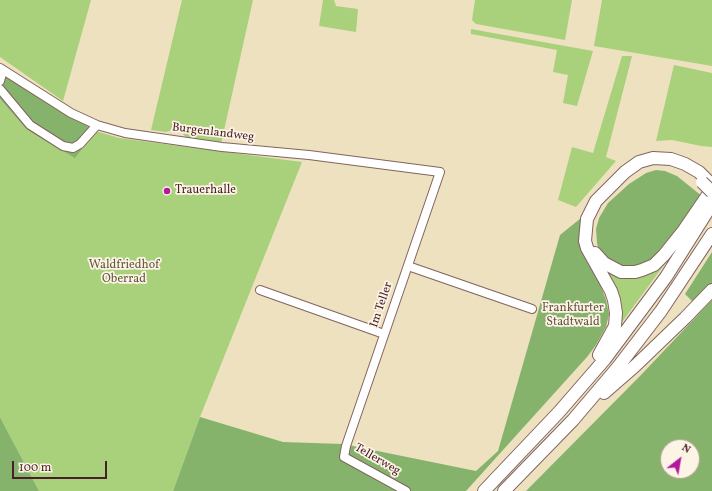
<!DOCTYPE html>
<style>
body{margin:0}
#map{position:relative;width:712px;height:491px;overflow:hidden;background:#eee1c0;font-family:Vollkorn,serif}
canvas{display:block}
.north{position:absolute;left:660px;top:439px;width:40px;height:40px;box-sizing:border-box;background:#fcf5e5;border:1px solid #b59f9b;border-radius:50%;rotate:31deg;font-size:11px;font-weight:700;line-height:16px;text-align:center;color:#4a1f2b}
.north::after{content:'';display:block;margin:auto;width:14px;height:18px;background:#b5179e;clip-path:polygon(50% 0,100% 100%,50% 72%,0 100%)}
.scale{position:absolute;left:12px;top:461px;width:95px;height:18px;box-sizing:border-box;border:2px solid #4a1f2b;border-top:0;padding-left:5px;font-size:12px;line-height:14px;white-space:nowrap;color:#4a1f2b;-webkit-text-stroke:3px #fcf5e5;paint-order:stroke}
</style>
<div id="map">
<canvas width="712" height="491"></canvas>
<div class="north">N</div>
<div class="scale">100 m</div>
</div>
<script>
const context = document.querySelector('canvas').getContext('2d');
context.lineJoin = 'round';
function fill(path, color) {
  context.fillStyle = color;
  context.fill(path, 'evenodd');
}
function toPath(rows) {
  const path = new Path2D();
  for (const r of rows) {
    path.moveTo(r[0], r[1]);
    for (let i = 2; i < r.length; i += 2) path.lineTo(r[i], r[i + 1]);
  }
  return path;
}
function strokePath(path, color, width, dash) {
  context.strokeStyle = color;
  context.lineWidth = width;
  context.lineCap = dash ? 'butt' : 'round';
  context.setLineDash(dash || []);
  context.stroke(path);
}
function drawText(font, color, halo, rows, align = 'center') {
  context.font = font + ' Vollkorn,serif';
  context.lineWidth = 3.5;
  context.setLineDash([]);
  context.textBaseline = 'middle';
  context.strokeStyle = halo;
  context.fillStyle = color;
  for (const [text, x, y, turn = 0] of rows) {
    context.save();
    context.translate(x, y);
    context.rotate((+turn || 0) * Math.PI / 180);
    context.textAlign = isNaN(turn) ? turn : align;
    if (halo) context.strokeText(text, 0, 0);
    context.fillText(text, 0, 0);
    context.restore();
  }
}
const green = toPath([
 [0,0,91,0,63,101,0,57],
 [182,0,253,0,221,144,186,138,179,128,166,132,151,130],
 [323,0,334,0,336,6,358,9,356,32,319,26],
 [475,0,572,0,565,40,476,24,472,20],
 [602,0,712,0,712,66,594,46],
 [471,29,593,51,577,106,563,103,568,75,553,72,557,50,471,34],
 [622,56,632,56,606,157,616,161,576,207,558,200,572,147,593,153],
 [674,65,712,73,712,147,701,146,672,140,656,141],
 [0,99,26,129,96,131,119,138,302,162,200,417,173,491,39,491,0,417],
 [663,264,664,265,617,329,604,270,613,275,620,276]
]);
const forest = toPath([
 [0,71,49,103,96,131,75,158,26,129,0,99],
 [656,170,665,171,677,176,703,197,658,257,629,270,608,261,599,251,597,243,596,229,599,218,608,203,629,184,646,173],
 [581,218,583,247,602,289,606,300,609,314,606,327,596,345,587,357,466,491,173,491,200,417,283,442,343,444,476,471,498,451,560,235],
 [712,252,712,283,692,301,685,294],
 [712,300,712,491,526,491,640,376],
 [668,447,692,447,692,471,668,471],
 [0,417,39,491,0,491]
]);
const minor = toPath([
 [0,68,71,113,97,125,125,133,222,147,309,155,440,172,346,446,344,457,406,491],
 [0,81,3,70],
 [0,89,30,125,63,146,73,148,80,144,97,125],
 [408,266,532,309],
 [260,290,384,334]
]);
const highway = toPath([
 [595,253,604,263,621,272,635,272,642,270,654,265,664,255,684,230,712,189],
 [599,355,615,326,616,313,614,300,611,291,587,248,585,241,587,219,596,201,625,172,639,162,653,158,671,159,685,164,699,172,712,185],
 [604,393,635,366,685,318,712,290],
 [484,491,559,412,605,359,666,277,712,204],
 [504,491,573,420,618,367,661,311,712,234]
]);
const highwayBridge = toPath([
 [702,182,712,192]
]);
const markers = [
 [167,191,4,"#b5179e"]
];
const streetNames = [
 ["Burgenlandweg",213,133,7],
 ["Im Teller",382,305,-71],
 ["Tellerweg",377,460,30]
];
const poiNames = [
 ["Trauerhalle",175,191]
];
const parkNames = [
 ["Waldfriedhof",124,266],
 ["Oberrad",124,280],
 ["Frankfurter",573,309],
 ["Stadtwald",573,323]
];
fill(green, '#a9d17c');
fill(forest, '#86b36c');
strokePath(minor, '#83635f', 10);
strokePath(highway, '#83635f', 14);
strokePath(minor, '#fff', 8);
strokePath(highway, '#fff', 12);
strokePath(highwayBridge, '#83635f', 14, []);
strokePath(highwayBridge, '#fff', 12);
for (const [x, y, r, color] of markers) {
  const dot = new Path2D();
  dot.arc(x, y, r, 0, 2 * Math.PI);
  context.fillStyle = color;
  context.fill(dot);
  strokePath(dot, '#fcf5e5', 1.5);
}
drawText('12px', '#4a1f2b', '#fcf5e5', streetNames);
drawText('12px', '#4a1f2b', '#fcf5e5', poiNames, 'left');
drawText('12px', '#665443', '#fcf5e5', parkNames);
</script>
